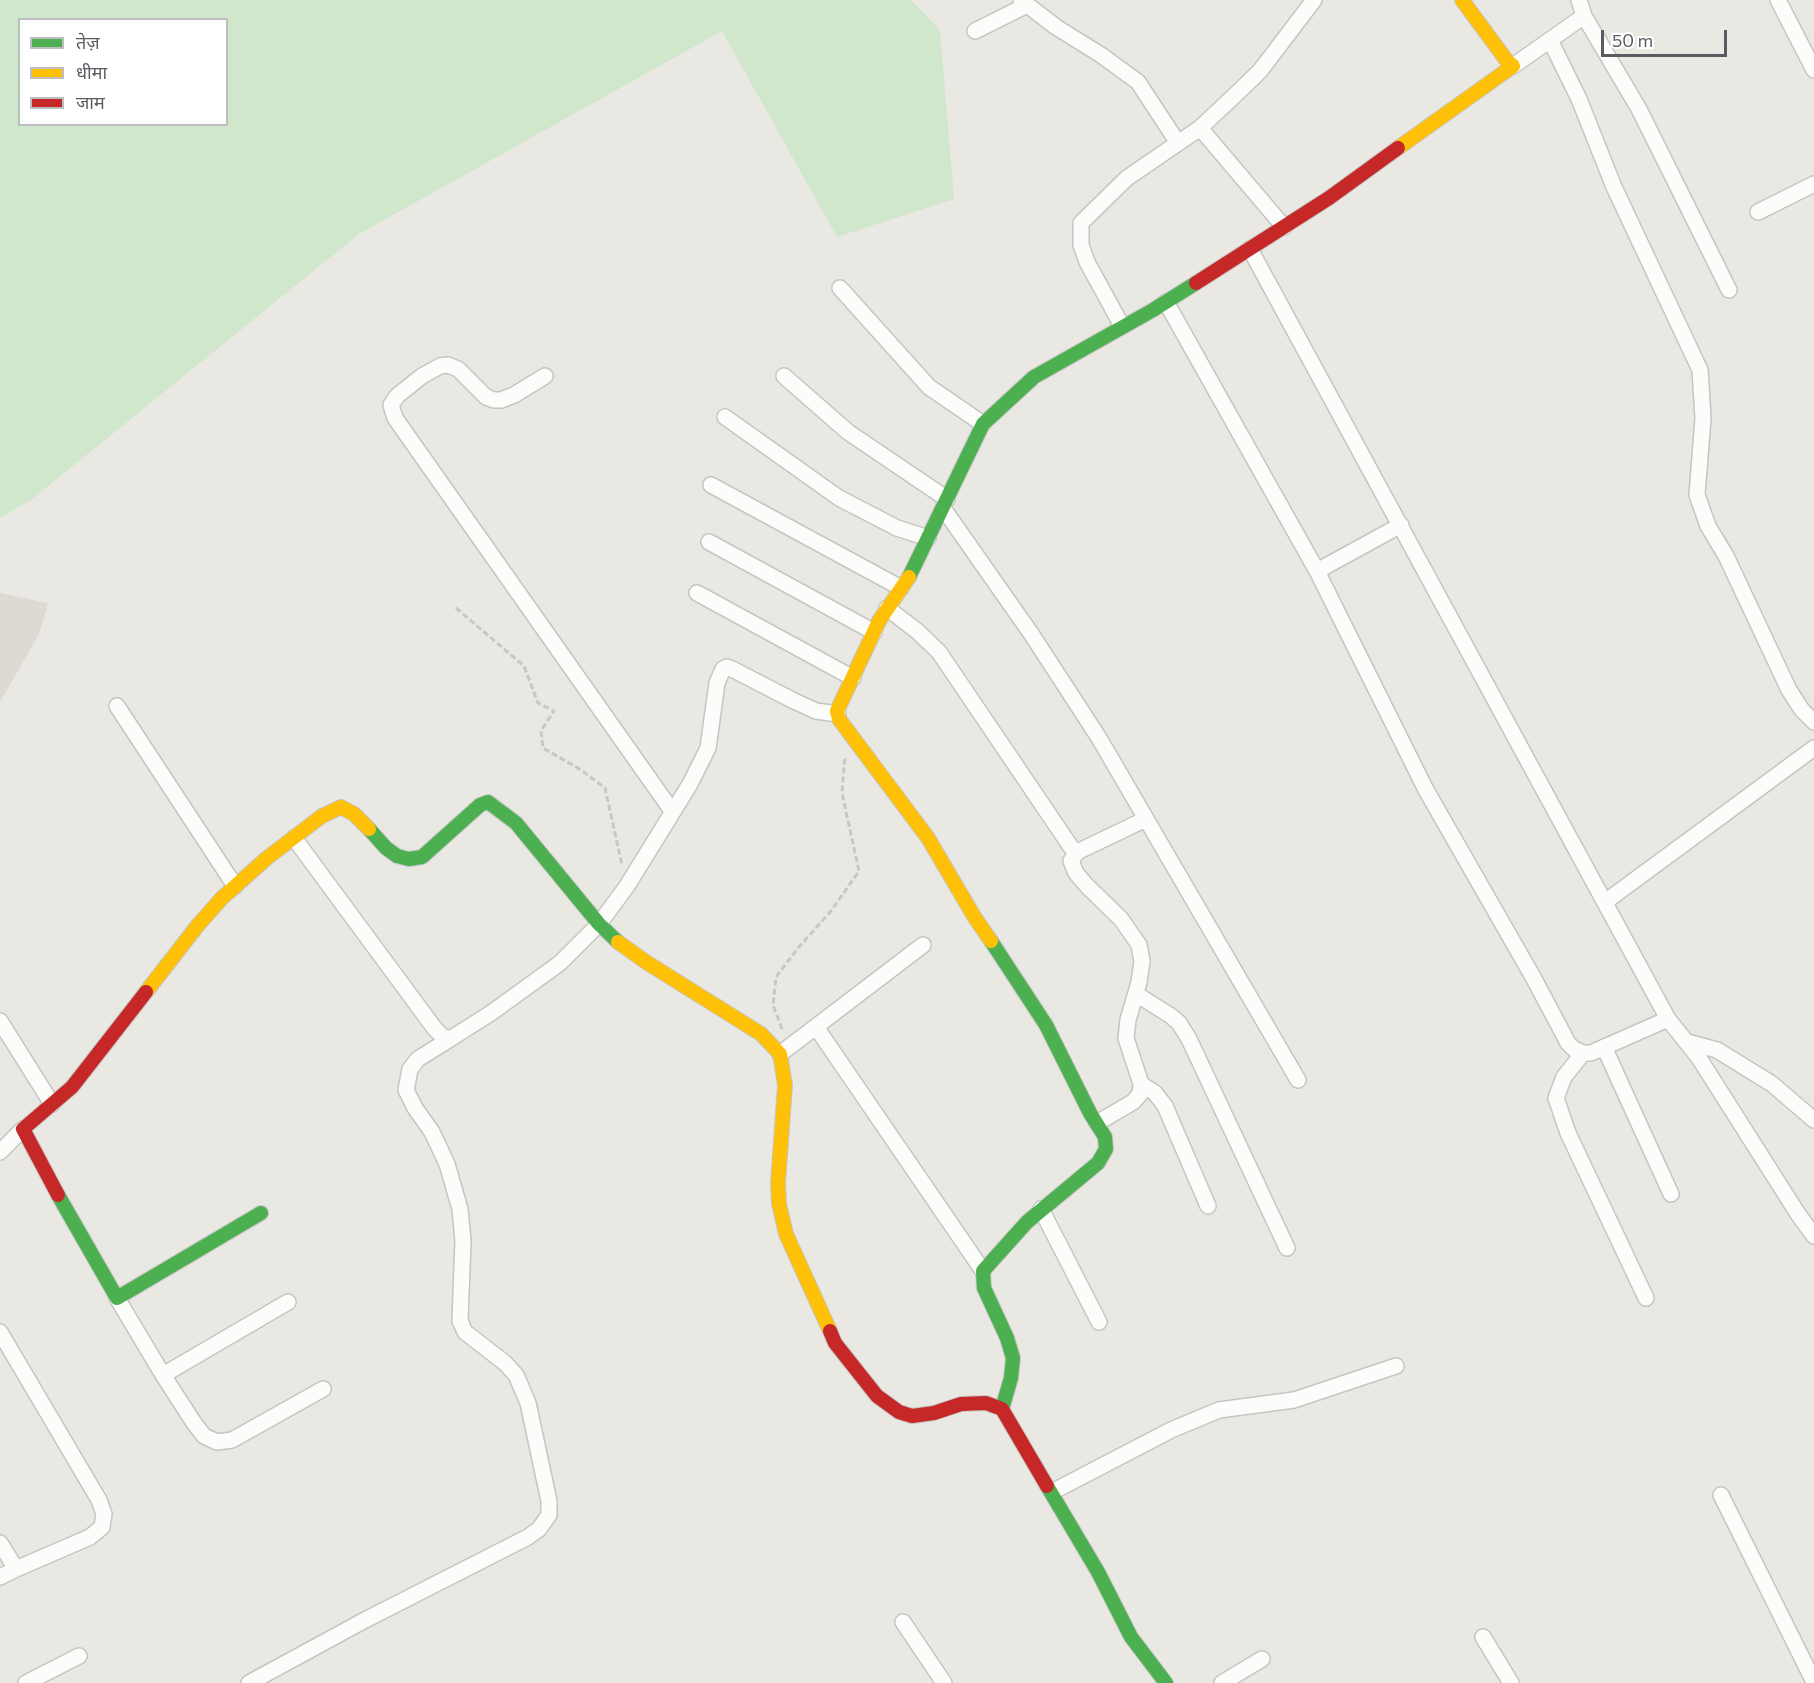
<!DOCTYPE html>
<meta charset="utf-8">
<style>
body{margin:0}
#map{position:relative;width:1814px;height:1683px;overflow:hidden;background:#e9e8e2;font-family:Commissioner,"Noto Sans Devanagari",sans-serif}
canvas{display:block}
.legend{position:absolute;left:18px;top:18px;width:210px;height:108px;box-sizing:border-box;background:#fff;border:2px solid #bcbec0;margin:0;padding:8px 10px;list-style:none;font-size:18px;color:#585c61}
.legend li{display:flex;align-items:center;gap:12px;height:30px}
.legend b{width:30px;border:2px solid #bcbec0}
.scale{position:absolute;left:1601px;top:30px;width:126px;height:27px;box-sizing:border-box;border:3px solid #585c61;border-top:0;padding-left:8px;font-size:18px;line-height:21px;white-space:nowrap;color:#585c61;-webkit-text-stroke:4px #fff;paint-order:stroke}
</style>
<div id="map">
<canvas width="1814" height="1683"></canvas>
<ul class="legend">
<li><b style="height:8px;background:#4caf50"></b>तेज़</li>
<li><b style="height:8px;background:#ffc107"></b>धीमा</li>
<li><b style="height:8px;background:#c62828"></b>जाम</li>
</ul>
<div class="scale">50 m</div>
</div>
<script>
const context = document.querySelector('canvas').getContext('2d');
context.lineJoin = 'round';
function fill(path, color) {
  context.fillStyle = color;
  context.fill(path, 'evenodd');
}
function toPath(rows) {
  const path = new Path2D();
  for (const r of rows) {
    path.moveTo(r[0], r[1]);
    for (let i = 2; i < r.length; i += 2) path.lineTo(r[i], r[i + 1]);
  }
  return path;
}
function strokePath(path, color, width, dash) {
  context.strokeStyle = color;
  context.lineWidth = width;
  context.lineCap = dash ? 'butt' : 'round';
  context.setLineDash(dash || []);
  context.stroke(path);
}
const education = toPath([
 [0,593,48,603,39,634,0,702]
]);
const green = toPath([
 [0,0,911,0,940,30,954,199,837,237,722,31,359,234,32,499,0,518],
 [20,20,226,20,226,124,20,124]
]);
const path = toPath([
 [456,608,524,666,538,703,554,711,541,731,543,748,581,770,605,788,622,865],
 [782,1029,773,1005,776,977,798,948,831,911,859,871,842,793,845,756]
]);
const street = toPath([
 [1021,0,1056,27,1101,55,1138,82,1178,143],
 [1778,0,1814,70],
 [1584,16,1639,109,1729,290],
 [975,31,1027,5],
 [1550,40,1579,99,1614,187,1700,370,1703,418,1697,495,1708,526,1726,556,1789,690,1802,710,1814,722],
 [1513,66,1584,16,1579,0],
 [1200,128,1284,227],
 [1758,212,1814,184],
 [1250,249,1668,1019,1699,1058,1798,1214,1814,1236],
 [840,288,929,387,983,424],
 [1166,302,1317,571,1426,790,1533,977,1568,1043,1574,1049,1583,1053,1591,1053,1668,1019],
 [1122,326,1087,262,1081,245,1081,223,1127,178,1200,128,1233,97,1260,71,1314,0],
 [545,376,514,395,501,400,494,400,486,397,458,369,448,365,440,366,422,376,397,396,391,405,395,418,672,811],
 [784,376,848,432,947,499],
 [725,417,839,498,897,528,928,538],
 [711,485,901,588],
 [943,508,1032,635,1099,738,1298,1080],
 [709,542,874,632],
 [1317,571,1401,525],
 [697,593,853,678],
 [887,608,917,631,939,652,1075,853],
 [117,706,235,886],
 [294,838,435,1029,442,1036,450,1039,491,1013,560,963,599,924,627,886,690,784,708,748,717,683,723,669,727,667,732,669,794,701,816,711,838,714],
 [1605,902,1814,748],
 [1136,994,1171,1016,1179,1023,1189,1039,1287,1248],
 [0,1021,52,1104],
 [816,1027,983,1271],
 [1687,1042,1717,1050,1772,1084,1814,1120],
 [1604,1047,1671,1194],
 [1583,1053,1564,1077,1556,1098,1568,1133,1646,1298],
 [780,1054,923,945],
 [1141,1084,1155,1093,1165,1106,1208,1206],
 [1097,1123,1133,1102,1140,1094,1141,1084,1126,1038,1128,1020,1139,982,1142,961,1139,945,1121,919,1087,886,1076,873,1071,861,1077,852,1146,819],
 [0,1152,23,1129],
 [1041,1209,1099,1322],
 [117,1298,163,1375,194,1423,204,1436,217,1442,232,1440,323,1389],
 [0,1332,99,1500,104,1514,102,1527,90,1537,16,1569],
 [163,1375,288,1302],
 [1052,1492,1171,1430,1219,1410,1294,1400,1396,1366],
 [1721,1495,1814,1682],
 [0,1543,16,1569,0,1577],
 [903,1622,944,1683],
 [1483,1637,1511,1683],
 [26,1683,79,1656],
 [249,1683,365,1620,528,1537,539,1529,549,1515,549,1501,528,1403,516,1375,505,1363,465,1332,460,1321,463,1241,460,1209,447,1164,432,1132,415,1108,406,1090,410,1069,418,1059,450,1039],
 [1222,1683,1262,1659]
]);
const fast = toPath([
 [909,577,983,424,1034,377,1153,310,1196,283],
 [369,829,386,848,397,856,409,859,422,857,480,805,488,802,516,823,599,924,618,942],
 [991,941,1046,1025,1090,1113,1105,1137,1106,1149,1098,1163,1027,1222,983,1271,984,1288,1007,1338,1013,1358,1011,1378,1002,1409],
 [58,1195,117,1298,261,1213],
 [1047,1486,1098,1572,1131,1637,1166,1683]
]);
const slow = toPath([
 [1398,148,1513,66,1507,61,1462,0],
 [909,577,879,621,837,711,839,719,928,838,975,918,991,941],
 [618,942,646,962,761,1034,780,1054,785,1085,778,1183,779,1204,786,1234,830,1331],
 [146,992,198,925,222,898,267,858,322,816,341,807,354,814,369,829]
]);
const jam = toPath([
 [1196,283,1329,198,1398,148],
 [58,1195,23,1129,72,1087,146,992],
 [830,1331,835,1343,877,1396,899,1412,912,1416,934,1413,961,1404,986,1403,1002,1409,1047,1486]
]);
fill(education, '#dcdad2');
fill(green, '#d0e7cc');
strokePath(street, '#c5c5c3', 18);
strokePath(fast, '#c5c6c4', 16);
strokePath(slow, '#c5c6c4', 16);
strokePath(jam, '#c5c6c4', 16);
strokePath(path, '#c3cac6', 3, [6, 3]);
strokePath(street, '#fcfcfb', 15);
strokePath(fast, '#4caf50', 14);
strokePath(slow, '#ffc107', 14);
strokePath(jam, '#c62828', 14);
</script>
